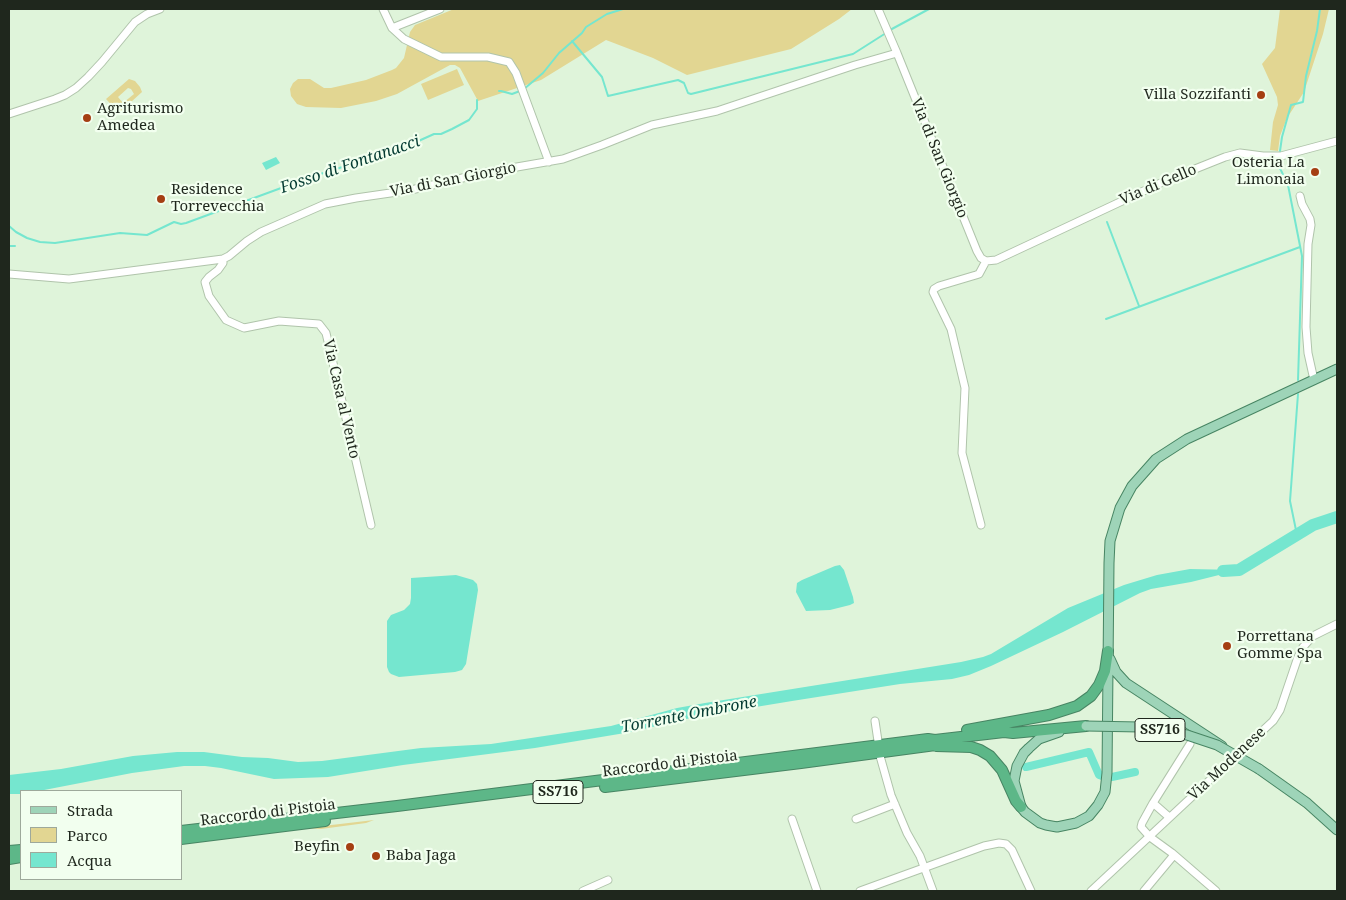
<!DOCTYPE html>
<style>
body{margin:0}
#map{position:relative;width:1346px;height:900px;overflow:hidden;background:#dff4da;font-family:"Noto Serif",serif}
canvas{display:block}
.frame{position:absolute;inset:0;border:10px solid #1f271d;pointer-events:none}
.legend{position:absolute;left:20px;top:790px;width:162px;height:90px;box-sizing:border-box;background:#f2ffef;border:1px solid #9ea99b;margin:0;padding:6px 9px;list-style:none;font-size:15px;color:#1f271d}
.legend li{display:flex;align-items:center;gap:10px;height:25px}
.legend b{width:25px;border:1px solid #9ea99b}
</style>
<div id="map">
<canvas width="1346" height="900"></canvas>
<div class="frame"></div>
<ul class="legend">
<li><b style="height:6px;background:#9ed4b8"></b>Strada</li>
<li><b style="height:14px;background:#e2d692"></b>Parco</li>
<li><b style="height:14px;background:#75e6cf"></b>Acqua</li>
</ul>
</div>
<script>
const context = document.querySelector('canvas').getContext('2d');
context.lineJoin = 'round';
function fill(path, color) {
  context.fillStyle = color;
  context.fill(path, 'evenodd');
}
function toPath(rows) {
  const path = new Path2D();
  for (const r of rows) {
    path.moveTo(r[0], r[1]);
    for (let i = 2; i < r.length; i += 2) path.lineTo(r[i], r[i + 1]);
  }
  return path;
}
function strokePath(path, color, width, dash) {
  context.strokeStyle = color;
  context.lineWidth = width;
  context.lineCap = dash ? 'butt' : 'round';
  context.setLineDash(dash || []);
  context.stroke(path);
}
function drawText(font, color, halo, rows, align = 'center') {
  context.font = font + ' "Noto Serif",serif';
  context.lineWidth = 4.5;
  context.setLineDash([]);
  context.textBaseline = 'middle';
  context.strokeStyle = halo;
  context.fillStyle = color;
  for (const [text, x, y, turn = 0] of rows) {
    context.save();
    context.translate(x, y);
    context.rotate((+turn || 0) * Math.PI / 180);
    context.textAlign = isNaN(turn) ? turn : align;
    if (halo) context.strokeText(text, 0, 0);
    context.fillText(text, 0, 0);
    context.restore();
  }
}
const green = toPath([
 [454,9,852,9,839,19,791,49,687,75,653,58,606,40,541,80,478,101,460,68,455,65,450,65,397,94,376,101,341,108,306,107,297,104,291,96,290,89,293,83,298,79,310,79,324,88,331,88,366,80,392,70,396,68,404,58,410,32,415,25],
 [1280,9,1329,9,1323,34,1304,92,1287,118,1280,136,1278,151,1270,150,1273,122,1278,105,1277,97,1262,64,1275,48],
 [457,69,464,85,428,100,421,84],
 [129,79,135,81,140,87,142,92,119,113,106,99],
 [128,88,131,89,134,94,123,103,118,97],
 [374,820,366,823,321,829,306,828]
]);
const water = toPath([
 [276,157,280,163,266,170,262,163],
 [840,565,844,570,853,597,854,603,850,605,830,610,806,611,796,592,797,583,802,580,835,566],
 [1190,569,1239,570,1191,582,1151,589,1140,593,1063,632,991,666,969,675,952,679,900,684,792,701,695,717,631,732,535,748,403,765,328,777,274,779,221,768,205,766,184,766,132,773,39,791,21,791,21,794,9,794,9,775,61,769,133,756,177,752,204,752,242,757,268,758,298,762,322,761,421,748,491,744,611,726,677,708,705,703,961,662,983,657,991,654,1068,608,1124,585,1157,575],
 [456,575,473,580,477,584,478,590,466,664,462,670,455,672,399,677,391,674,389,672,387,667,387,621,391,615,404,610,410,604,411,598,411,578]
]);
const stream = toPath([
 [890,30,929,9],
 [572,41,602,77,608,96,678,80,684,83,688,93,691,94,853,54,886,33],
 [524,89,543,73,559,53,582,33,586,27,607,14,623,9],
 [499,91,501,91,512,94,520,91],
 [1280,151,1282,137,1291,105,1303,102,1306,76,1317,31,1320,9],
 [1276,160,1288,185,1302,256,1298,380],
 [1107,222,1139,306],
 [9,226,16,232,27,238,40,242,55,243,120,233,147,235,174,222,181,224,186,223,311,177,377,156,414,143,434,134,441,134,452,129,469,120,477,109,477,100],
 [9,246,15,246],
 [1106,319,1300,247],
 [1297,535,1290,501,1298,394]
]);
const canal = toPath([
 [1026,767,1089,752,1099,775,1102,776],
 [1112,777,1135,772]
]);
const river = toPath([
 [1223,571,1239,570,1313,525,1337,517]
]);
const minor = toPath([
 [383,9,392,28,404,39,441,57,488,57,509,62,516,73,549,162],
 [878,9,897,53],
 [392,28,440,9],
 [9,114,55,99,65,95,76,88,88,77,102,62,135,22,147,14,160,9],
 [1300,196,1302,204,1310,219,1311,225,1308,244,1306,327,1308,353,1314,380],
 [223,259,223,263,218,270,209,277,205,282,209,296,226,320,244,328,279,321,319,324,326,333,371,525],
 [986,261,996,260,1165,181,1225,157,1240,153,1263,156,1281,156,1337,141],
 [9,274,69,279,223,259,229,256,247,241,261,232,325,204,356,198,411,190,488,172,563,159,602,145,652,125,717,111,855,65,897,53,977,251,981,258,986,261],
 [981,525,962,453,965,388,951,329,933,292,934,289,939,286,976,275,979,274,986,261],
 [875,721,878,741],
 [1190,744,1153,803,1142,823,1141,827,1150,837,1172,853,1216,891],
 [880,756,891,795,907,833,920,856,933,891],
 [1153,803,1169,817],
 [792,819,817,891],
 [856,819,895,804],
 [583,891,608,880],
 [860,891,984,846,999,843,1006,844,1012,850,1031,891],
 [1091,891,1273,721,1280,710,1298,657,1303,647,1313,636,1337,624],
 [1144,891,1174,855]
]);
const major = toPath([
 [1110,659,1116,672,1126,683,1222,746],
 [1059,732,1039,739,1029,748,1024,753,1017,766,1014,781,1021,807,1025,812,1040,823,1046,825,1057,827,1076,823,1089,816,1098,805,1105,792,1107,773,1109,563,1110,541,1120,508,1132,486,1156,459,1187,439,1337,369],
 [1259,769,1307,803,1337,830]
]);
const highway = toPath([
 [967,730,1049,715,1077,706,1091,696,1099,685,1105,671,1108,651],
 [936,746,971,747,980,750,990,756,1002,770,1016,801,1021,807],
 [605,787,801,763,943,744],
 [181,831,397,806,928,739,935,740,1004,732,1013,733,1086,726],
 [181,839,325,821],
 [9,851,21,850],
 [9,859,21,857]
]);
const majorBridge = toPath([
 [1086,726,1140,727,1187,735,1217,745,1259,769]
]);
const markers = [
 [1261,95,5,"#a53f13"],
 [87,118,5,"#a53f13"],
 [1315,172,5,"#a53f13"],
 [161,199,5,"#a53f13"],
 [1227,646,5,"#a53f13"],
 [350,847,5,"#a53f13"],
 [376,856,5,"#a53f13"]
];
const shields = [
 [1160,730,50],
 [558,792,50]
];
const shieldNames = [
 ["SS716",1160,730],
 ["SS716",558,792]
];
const poiNames = [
 ["Villa Sozzifanti",1251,95,"right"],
 ["Agriturismo",97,109],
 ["Amedea",97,126],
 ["Osteria La",1305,163,"right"],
 ["Limonaia",1305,180,"right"],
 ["Residence",171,190],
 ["Torrevecchia",171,207],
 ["Porrettana",1237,637],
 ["Gomme Spa",1237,654],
 ["Beyfin",340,847,"right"],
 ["Baba Jaga",386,856]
];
const streetNames = [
 ["Via di San Giorgio",939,158,68],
 ["Via di San Giorgio",453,180,-11],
 ["Via di Gello",1158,185,-23],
 ["Via Casa al Vento",341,399,77],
 ["Raccordo di Pistoia",670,764,-7],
 ["Via Modenese",1227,764,-43],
 ["Raccordo di Pistoia",268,813,-7]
];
const waterNames = [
 ["Fosso di Fontanacci",350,165,-19],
 ["Torrente Ombrone",689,715,-11]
];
fill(green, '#e2d692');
fill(water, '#75e6cf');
strokePath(stream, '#75e6cf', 2);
strokePath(canal, '#75e6cf', 8);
strokePath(river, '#75e6cf', 12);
strokePath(minor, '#b0c4ab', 9);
strokePath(major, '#478563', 11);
strokePath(highway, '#478563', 12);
strokePath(minor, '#fff', 7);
strokePath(major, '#9ed4b8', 9);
strokePath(highway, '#5db788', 10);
strokePath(majorBridge, '#478563', 11, []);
strokePath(majorBridge, '#9ed4b8', 9);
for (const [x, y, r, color] of markers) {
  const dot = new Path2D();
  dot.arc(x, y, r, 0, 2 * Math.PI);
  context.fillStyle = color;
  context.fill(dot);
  strokePath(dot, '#f2ffef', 2);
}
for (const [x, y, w] of shields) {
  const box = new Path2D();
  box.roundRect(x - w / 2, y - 11.5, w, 23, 4);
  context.fillStyle = '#f2ffef';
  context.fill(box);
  strokePath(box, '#1f271d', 1);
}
drawText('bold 14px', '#1f271d', null, shieldNames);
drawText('15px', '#1f271d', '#f2ffef', poiNames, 'left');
drawText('15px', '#1f271d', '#f2ffef', streetNames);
drawText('italic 16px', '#043b32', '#f2ffef', waterNames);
</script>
